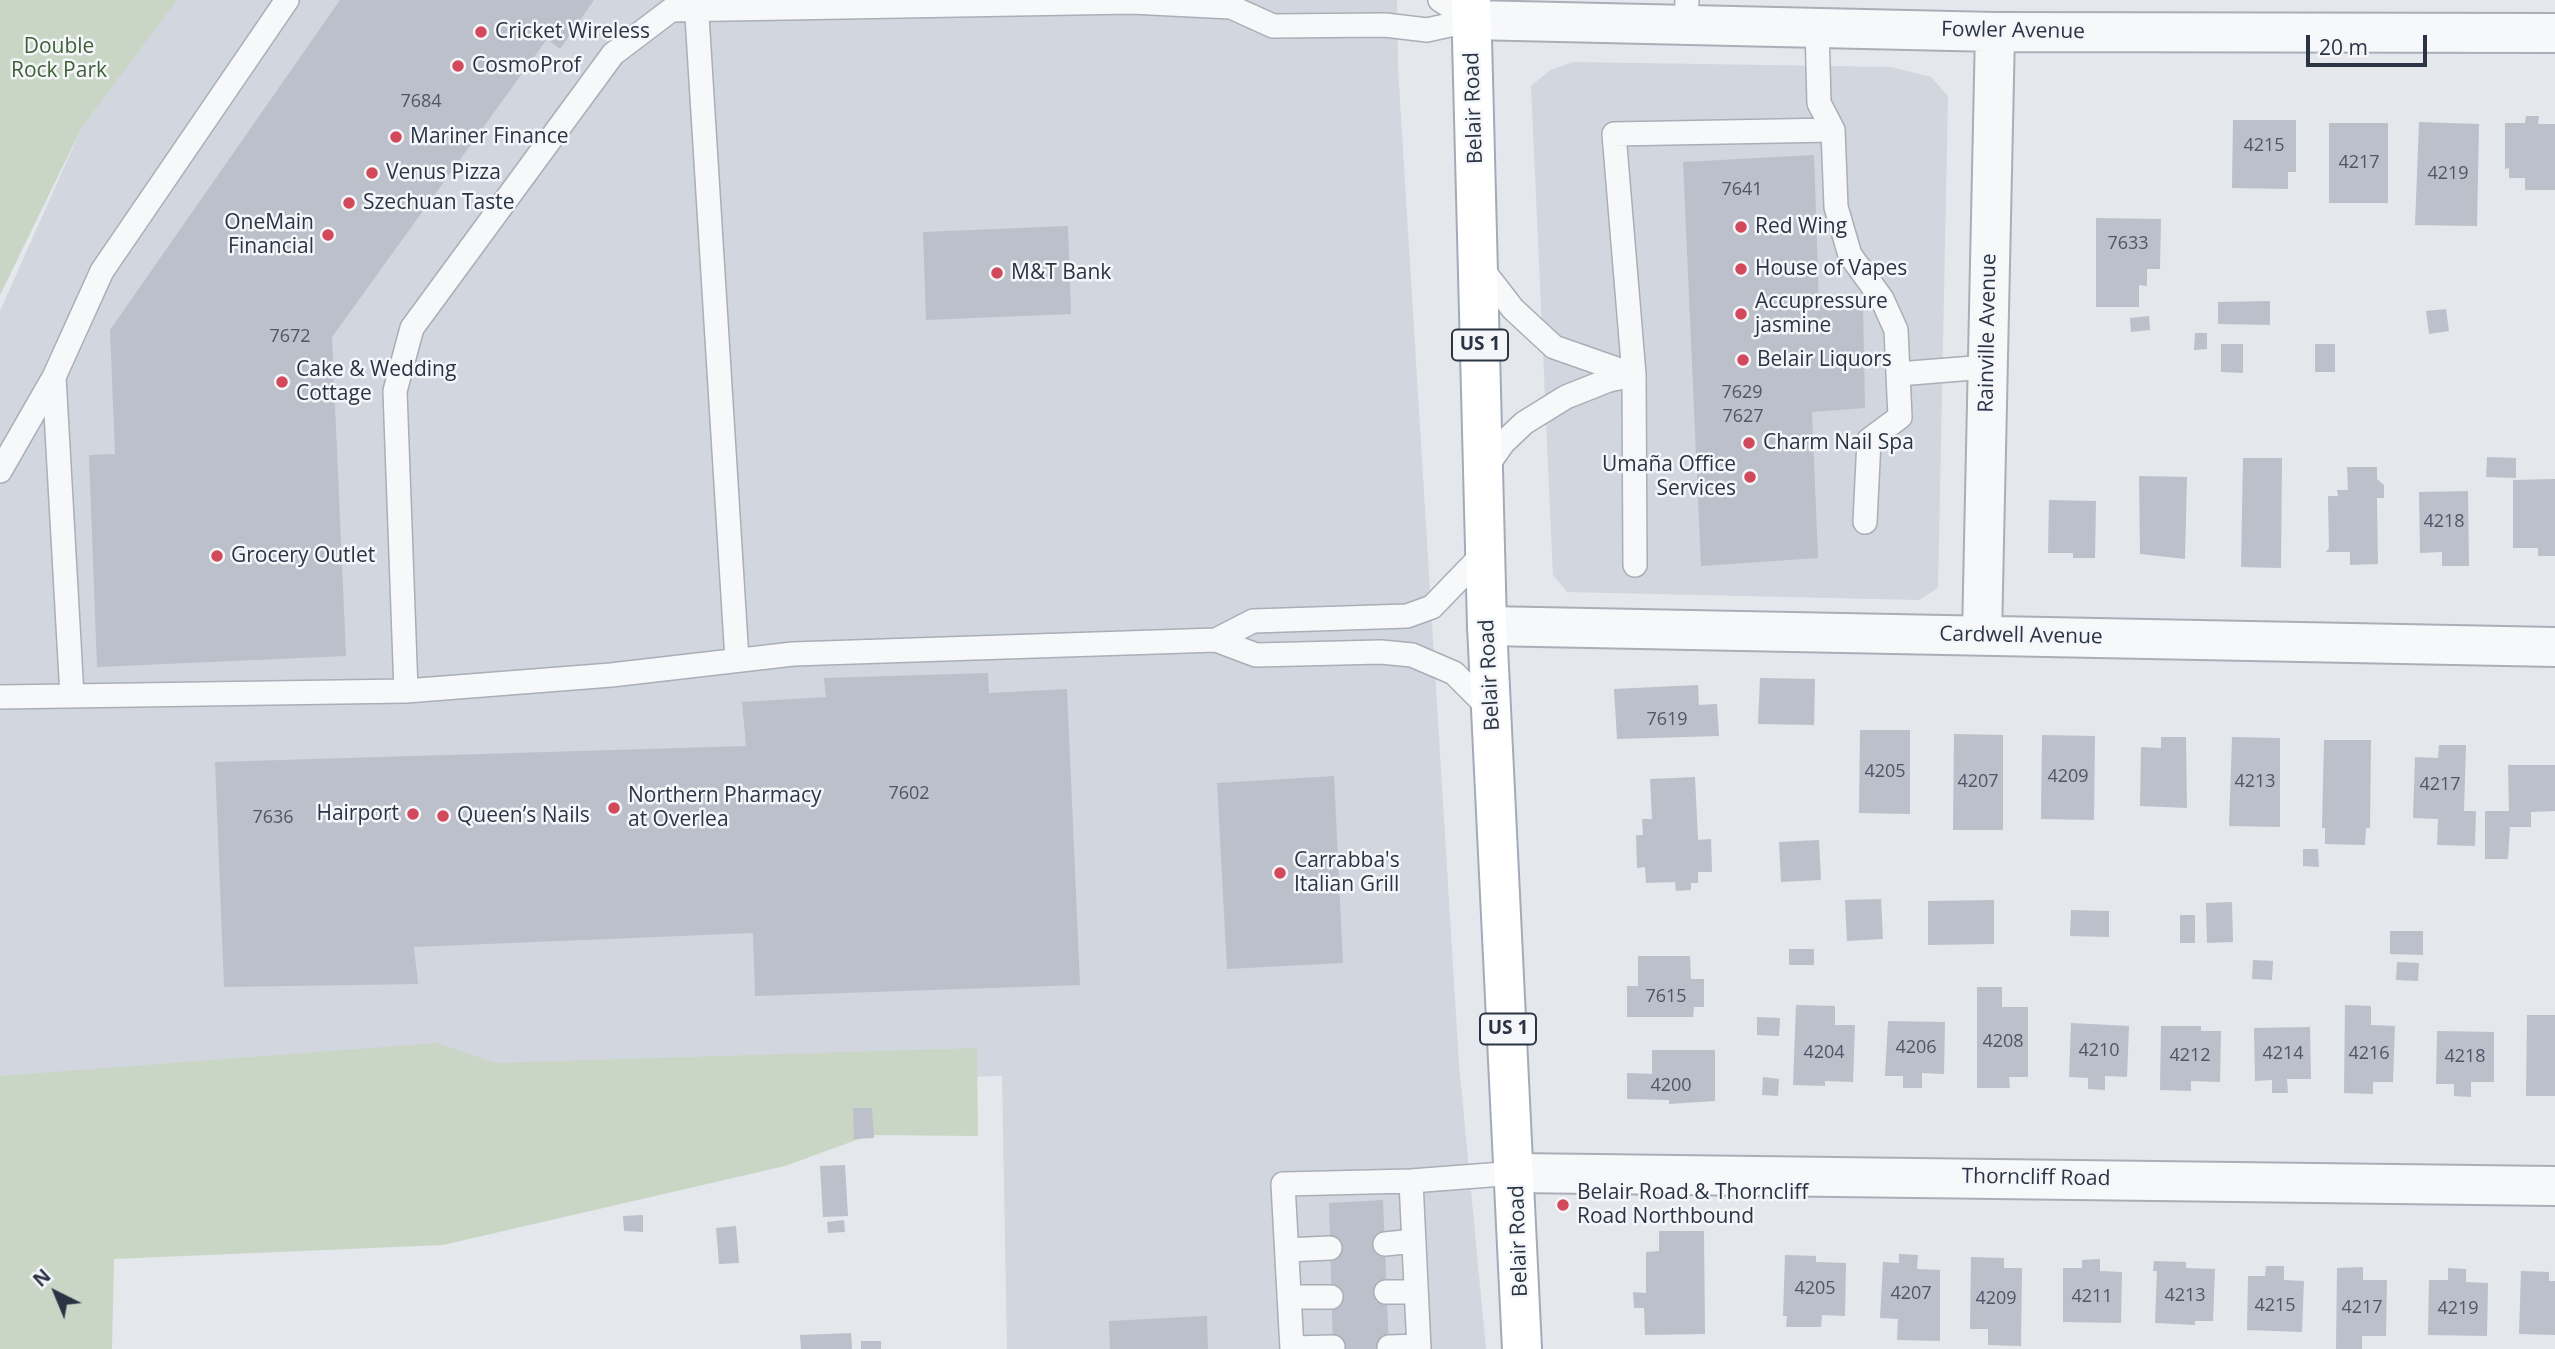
<!DOCTYPE html>
<meta charset="utf-8">
<style>
body{margin:0}
#map{position:relative;width:2555px;height:1349px;overflow:hidden;background:#e4e7ec;font-family:"Open Sans",sans-serif}
canvas{display:block}
.north{position:absolute;left:21px;top:1258px;width:70px;height:70px;-webkit-text-stroke:5px #f4f6f9;paint-order:stroke;rotate:317deg;font-size:19px;font-weight:700;line-height:28px;text-align:center;color:#2b3445}
.north::after{content:'';display:block;margin:auto;width:24px;height:32px;background:#2b3445;clip-path:polygon(50% 0,100% 100%,50% 72%,0 100%)}
.scale{position:absolute;left:2306px;top:35px;width:121px;height:32px;box-sizing:border-box;border:4px solid #2b3445;border-top:0;padding-left:9px;font-size:21px;line-height:24px;white-space:nowrap;color:#2b3445;-webkit-text-stroke:5px #f4f6f9;paint-order:stroke}
</style>
<div id="map">
<canvas width="2555" height="1349"></canvas>
<div class="north">N</div>
<div class="scale">20 m</div>
</div>
<script>
const context = document.querySelector('canvas').getContext('2d');
context.lineJoin = 'round';
function fill(path, color) {
  context.fillStyle = color;
  context.fill(path, 'evenodd');
}
function toPath(rows) {
  const path = new Path2D();
  for (const r of rows) {
    path.moveTo(r[0], r[1]);
    for (let i = 2; i < r.length; i += 2) path.lineTo(r[i], r[i + 1]);
  }
  return path;
}
function strokePath(path, color, width, dash) {
  context.strokeStyle = color;
  context.lineWidth = width;
  context.lineCap = dash ? 'butt' : 'round';
  context.setLineDash(dash || []);
  context.stroke(path);
}
function drawText(font, color, halo, rows, align = 'center') {
  context.font = font + ' "Open Sans",sans-serif';
  context.lineWidth = 5;
  context.setLineDash([]);
  context.textBaseline = 'middle';
  context.strokeStyle = halo;
  context.fillStyle = color;
  for (const [text, x, y, turn = 0] of rows) {
    context.save();
    context.translate(x, y);
    context.rotate((+turn || 0) * Math.PI / 180);
    context.textAlign = isNaN(turn) ? turn : align;
    if (halo) context.strokeText(text, 0, 0);
    context.fillText(text, 0, 0);
    context.restore();
  }
}
const built = toPath([
 [175,0,1397,0,1398,68,1459,1064,1486,1349,1007,1349,1002,1076,0,1098,0,311,82,127],
 [1573,62,1891,67,1931,77,1948,96,1938,588,1919,600,1567,592,1553,575,1531,86,1550,70]
]);
const green = toPath([
 [0,0,177,0,82,127,0,295],
 [437,1043,495,1063,977,1048,978,1136,870,1135,785,1166,443,1245,114,1259,112,1349,0,1349,0,1076]
]);
const building = toPath([
 [340,0,594,0,560,49,547,39,332,337,346,656,97,667,89,455,115,454,110,330],
 [2526,116,2539,116,2538,124,2555,124,2555,190,2525,190,2525,178,2509,178,2509,168,2505,169,2505,123,2525,123],
 [2233,120,2296,120,2296,172,2288,172,2288,189,2232,188],
 [2419,122,2479,124,2477,226,2415,225],
 [2329,123,2388,123,2388,203,2329,203],
 [1814,155,1819,306,1863,304,1865,408,1812,412,1818,558,1701,566,1683,162],
 [2096,218,2161,219,2160,269,2147,269,2147,286,2139,285,2139,307,2096,307],
 [1068,226,1071,314,926,320,923,232],
 [2270,301,2270,325,2218,324,2218,302],
 [2446,309,2449,331,2429,334,2426,311],
 [2149,316,2150,330,2131,332,2130,318],
 [2195,333,2207,333,2207,349,2194,350],
 [2221,344,2243,344,2243,373,2221,372],
 [2315,344,2335,344,2335,372,2315,372],
 [2487,457,2516,458,2516,478,2486,477],
 [2243,458,2282,458,2281,568,2241,567],
 [2347,467,2377,467,2377,479,2384,485,2384,498,2377,498,2378,564,2350,565,2350,552,2326,552,2329,548,2328,496,2338,496,2337,490,2348,490],
 [2139,476,2187,477,2185,559,2140,554],
 [2555,479,2555,556,2538,556,2538,548,2513,548,2513,480],
 [2468,491,2469,566,2442,566,2442,552,2420,553,2419,492],
 [2049,500,2096,501,2095,558,2073,558,2073,553,2048,553],
 [988,673,989,693,1067,689,1080,985,755,996,753,933,414,947,418,984,224,987,215,762,746,746,742,702,826,697,824,678],
 [1760,678,1815,679,1814,725,1758,724],
 [1698,685,1699,705,1717,704,1719,736,1617,739,1614,689],
 [1860,730,1910,730,1910,814,1859,813],
 [1954,734,2003,735,2003,830,1953,830],
 [2042,735,2095,736,2094,820,2041,819],
 [2161,737,2186,737,2187,808,2140,806,2141,747,2161,748],
 [2232,737,2280,738,2280,827,2229,826],
 [2324,740,2371,740,2370,828,2366,828,2365,845,2325,844,2325,828,2322,828],
 [2439,745,2466,745,2464,811,2476,811,2475,846,2437,845,2438,819,2413,818,2415,757,2438,758],
 [2508,765,2555,765,2555,811,2531,812,2531,827,2510,827,2508,859,2485,859,2485,811,2509,811],
 [1334,776,1343,963,1227,969,1217,783],
 [1695,777,1698,840,1711,839,1712,872,1698,872,1698,883,1691,883,1691,890,1676,891,1675,882,1646,883,1645,867,1637,868,1636,835,1643,835,1642,819,1652,819,1650,779],
 [1819,840,1821,880,1781,882,1779,842],
 [2303,849,2318,849,2319,867,2303,866],
 [1881,899,1883,939,1847,941,1845,900],
 [1994,900,1994,944,1928,945,1928,901],
 [2232,902,2233,942,2207,943,2206,903],
 [2071,910,2109,911,2109,937,2070,936],
 [2180,915,2195,915,2195,943,2180,943],
 [2390,931,2423,931,2423,955,2390,954],
 [1789,949,1814,949,1814,965,1789,965],
 [1638,956,1690,956,1691,979,1704,979,1704,1007,1694,1007,1693,1017,1627,1017,1627,986,1638,986],
 [2253,960,2273,961,2272,980,2252,979],
 [2397,962,2419,963,2418,981,2396,980],
 [1977,987,2002,987,2002,1007,2028,1007,2028,1077,2009,1077,2010,1088,1977,1088],
 [1796,1005,1835,1006,1835,1025,1855,1025,1853,1082,1825,1081,1825,1086,1793,1085],
 [2345,1005,2371,1006,2371,1025,2395,1026,2393,1082,2373,1082,2373,1094,2344,1093],
 [2527,1015,2555,1015,2555,1096,2526,1096],
 [1757,1017,1780,1018,1779,1036,1757,1035],
 [1888,1021,1945,1022,1944,1074,1922,1073,1922,1088,1903,1088,1903,1076,1885,1076],
 [2071,1023,2129,1026,2127,1077,2105,1076,2105,1090,2088,1089,2088,1078,2069,1077],
 [2161,1026,2201,1026,2201,1031,2221,1031,2220,1082,2191,1081,2191,1091,2160,1090],
 [2310,1027,2311,1079,2287,1079,2288,1093,2272,1093,2272,1080,2255,1081,2254,1028],
 [2437,1031,2494,1032,2494,1082,2471,1082,2471,1097,2454,1096,2454,1084,2436,1084],
 [1652,1050,1715,1050,1715,1101,1669,1104,1669,1100,1627,1099,1627,1073,1652,1074],
 [1763,1077,1779,1079,1778,1096,1762,1095],
 [853,1108,872,1108,874,1138,854,1139],
 [845,1165,848,1216,823,1217,820,1166],
 [1383,1200,1389,1349,1333,1349,1329,1203],
 [643,1215,643,1232,624,1231,623,1216],
 [844,1220,845,1232,828,1233,827,1222],
 [736,1226,739,1263,719,1264,716,1228],
 [1659,1231,1704,1231,1705,1334,1645,1335,1644,1308,1634,1308,1633,1292,1646,1293,1646,1252,1659,1251],
 [1899,1254,1918,1255,1917,1269,1940,1270,1940,1341,1897,1340,1898,1319,1880,1318,1883,1262,1899,1263],
 [1785,1255,1816,1256,1816,1262,1846,1263,1845,1316,1822,1315,1821,1327,1786,1327,1787,1316,1783,1316],
 [1971,1257,2004,1258,2004,1268,2022,1268,2021,1346,1988,1345,1988,1329,1970,1329],
 [2100,1259,2100,1271,2122,1272,2121,1323,2063,1322,2063,1268,2082,1268,2082,1260],
 [2154,1261,2186,1262,2186,1268,2215,1269,2213,1321,2195,1321,2195,1325,2155,1323,2157,1271,2153,1271],
 [2266,1266,2284,1266,2284,1280,2304,1281,2302,1332,2247,1330,2248,1276,2265,1276],
 [2363,1267,2363,1280,2387,1280,2386,1336,2362,1336,2362,1349,2336,1349,2337,1268],
 [2448,1268,2466,1269,2466,1282,2488,1283,2487,1336,2428,1335,2429,1280,2448,1280],
 [2521,1271,2549,1272,2549,1281,2555,1281,2555,1335,2519,1334],
 [1207,1316,1208,1349,1110,1349,1109,1321],
 [851,1333,852,1349,801,1349,800,1335],
 [861,1341,881,1341,881,1349,861,1349]
]);
const service = toPath([
 [696,0,737,660],
 [1440,0,1472,20],
 [1472,20,1427,30,1385,25,1273,26,1231,7,1131,2,671,10,613,54,412,328,395,391,406,691,611,675,793,654,1216,640,1256,655,1381,652,1412,655,1454,673,1491,710],
 [1686,25,1687,0],
 [1817,27,1819,103,1833,130,1836,207,1850,255,1882,299,1896,330,1900,417,1869,440,1865,522],
 [1479,265,1513,309,1554,347,1634,375],
 [1898,374,1986,367],
 [1485,469,1503,443,1524,423,1566,397,1609,380,1634,375],
 [0,471,54,377],
 [1635,565,1634,375,1614,134,1833,130],
 [1216,640,1253,621,1407,616,1432,607,1486,551],
 [72,696,54,377,102,271,287,0],
 [0,697,406,691],
 [1411,1181,1419,1349],
 [1385,1244,1414,1241],
 [1287,1250,1330,1248],
 [1386,1292,1416,1292],
 [1289,1297,1331,1297],
 [1389,1347,1419,1346],
 [1292,1348,1333,1347],
 [1292,1349,1283,1184,1411,1181,1516,1173]
]);
const minor = toPath([
 [1472,20,1995,32,2555,33],
 [1487,626,2555,647],
 [1982,635,1995,32],
 [1516,1173,2555,1186]
]);
const primary = toPath([
 [1471,0,1487,626,1522,1349]
]);
const markers = [
 [481,32,7,"#d1495b"],
 [458,66,7,"#d1495b"],
 [396,137,7,"#d1495b"],
 [372,173,7,"#d1495b"],
 [349,203,7,"#d1495b"],
 [1741,227,7,"#d1495b"],
 [328,235,7,"#d1495b"],
 [1741,269,7,"#d1495b"],
 [997,273,7,"#d1495b"],
 [1741,314,7,"#d1495b"],
 [1743,360,7,"#d1495b"],
 [282,382,7,"#d1495b"],
 [1749,443,7,"#d1495b"],
 [1750,477,7,"#d1495b"],
 [217,556,7,"#d1495b"],
 [614,808,7,"#d1495b"],
 [413,814,7,"#d1495b"],
 [443,816,7,"#d1495b"],
 [1280,873,7,"#d1495b"],
 [1563,1205,7,"#d1495b"]
];
const numberNames = [
 ["7684",421,102],
 ["4215",2264,146],
 ["4217",2359,163],
 ["4219",2448,174],
 ["7641",1742,190],
 ["7633",2128,244],
 ["7672",290,337],
 ["7629",1742,393],
 ["7627",1743,417],
 ["4218",2444,522],
 ["7619",1667,720],
 ["4205",1885,772],
 ["4209",2068,777],
 ["4207",1978,782],
 ["4213",2255,782],
 ["4217",2440,785],
 ["7602",909,794],
 ["7636",273,818],
 ["7615",1666,997],
 ["4208",2003,1042],
 ["4206",1916,1048],
 ["4210",2099,1051],
 ["4204",1824,1053],
 ["4214",2283,1054],
 ["4216",2369,1054],
 ["4212",2190,1056],
 ["4218",2465,1057],
 ["4200",1671,1086],
 ["4205",1815,1289],
 ["4207",1911,1294],
 ["4213",2185,1296],
 ["4211",2092,1297],
 ["4209",1996,1299],
 ["4215",2275,1306],
 ["4217",2362,1308],
 ["4219",2458,1309]
];
const shields = [
 [1480,345,56],
 [1508,1029,56]
];
const shieldNames = [
 ["US 1",1480,345],
 ["US 1",1508,1029]
];
const streetNames = [
 ["Fowler Avenue",2013,31,1],
 ["Belair Road",1474,108,-92],
 ["Rainville Avenue",1988,333,-89],
 ["Cardwell Avenue",2021,636,1],
 ["Belair Road",1490,675,-93],
 ["Thorncliff Road",2036,1178,1],
 ["Belair Road",1519,1241,-92]
];
const poiNames = [
 ["Cricket Wireless",495,32],
 ["CosmoProf",472,66],
 ["Mariner Finance",410,137],
 ["Venus Pizza",386,173],
 ["Szechuan Taste",363,203],
 ["OneMain",314,223,"right"],
 ["Financial",314,247,"right"],
 ["Red Wing",1755,227],
 ["House of Vapes",1755,269],
 ["M&T Bank",1011,273],
 ["Accupressure",1755,302],
 ["jasmine",1755,326],
 ["Belair Liquors",1757,360],
 ["Cake & Wedding",296,370],
 ["Cottage",296,394],
 ["Charm Nail Spa",1763,443],
 ["Umaña Office",1736,465,"right"],
 ["Services",1736,489,"right"],
 ["Grocery Outlet",231,556],
 ["Northern Pharmacy",628,796],
 ["at Overlea",628,820],
 ["Hairport",399,814,"right"],
 ["Queen’s Nails",457,816],
 ["Carrabba's",1294,861],
 ["Italian Grill",1294,885],
 ["Belair Road & Thorncliff",1577,1193],
 ["Road Northbound",1577,1217]
];
const parkNames = [
 ["Double",59,47],
 ["Rock Park",59,71]
];
fill(built, '#d2d6de');
fill(green, '#c9d6c5');
fill(building, '#bbc0ca');
strokePath(service, '#a9aeb7', 26);
strokePath(minor, '#a9aeb7', 42);
strokePath(primary, '#a3abb8', 42);
strokePath(service, '#f7f8fa', 23);
strokePath(minor, '#f7f8fa', 38);
strokePath(primary, '#fff', 38);
for (const [x, y, r, color] of markers) {
  const dot = new Path2D();
  dot.arc(x, y, r, 0, 2 * Math.PI);
  context.fillStyle = color;
  context.fill(dot);
  strokePath(dot, '#f4f6f9', 2.5);
}
drawText('18px', '#4f5766', null, numberNames);
for (const [x, y, w] of shields) {
  const box = new Path2D();
  box.roundRect(x - w / 2, y - 15.5, w, 31, 5);
  context.fillStyle = '#f4f6f9';
  context.fill(box);
  strokePath(box, '#2b3445', 2);
}
drawText('bold 19px', '#2b3445', null, shieldNames);
drawText('21px', '#2b3445', '#f4f6f9', streetNames);
drawText('21px', '#2b3445', '#f4f6f9', poiNames, 'left');
drawText('21px', '#3f6138', '#f4f6f9', parkNames);
</script>
